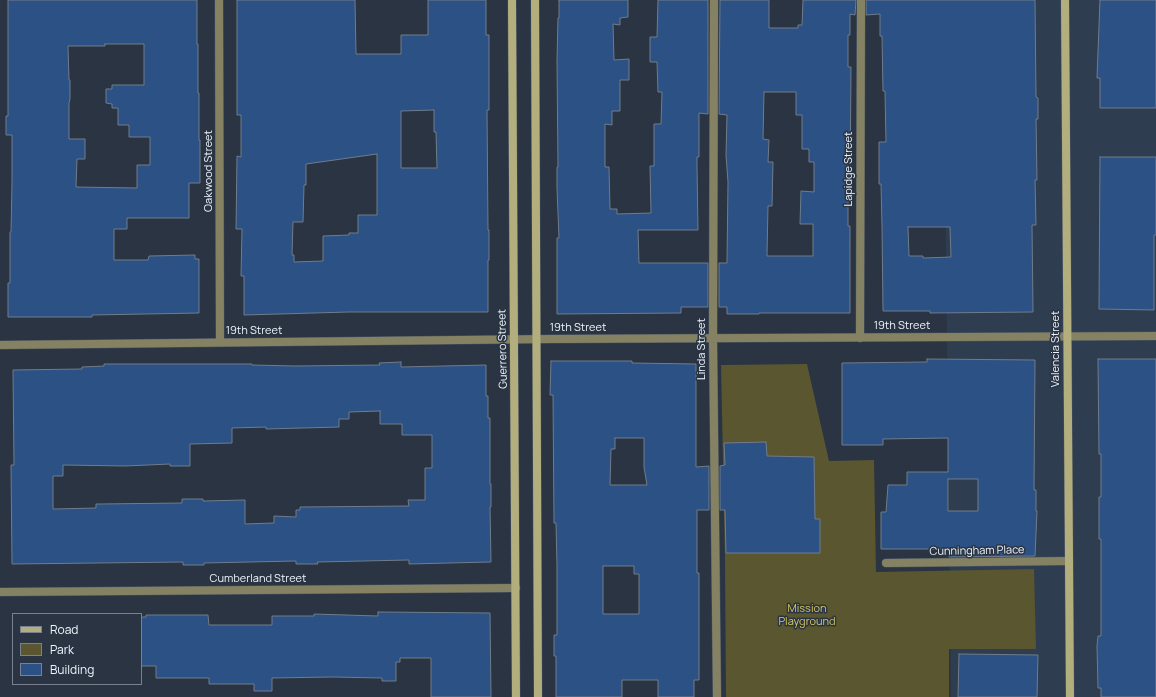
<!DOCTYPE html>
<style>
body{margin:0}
#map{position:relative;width:1156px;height:697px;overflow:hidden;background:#2a3442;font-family:Manrope,sans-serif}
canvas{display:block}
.legend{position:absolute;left:12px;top:613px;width:130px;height:72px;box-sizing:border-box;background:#2a3442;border:1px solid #78818d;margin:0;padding:5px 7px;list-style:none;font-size:12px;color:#edf4fd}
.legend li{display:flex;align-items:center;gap:8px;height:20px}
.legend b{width:20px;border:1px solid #78818d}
</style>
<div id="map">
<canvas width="1156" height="697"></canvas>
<ul class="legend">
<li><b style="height:5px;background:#b3ae7e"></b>Road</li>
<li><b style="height:11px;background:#5a562f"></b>Park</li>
<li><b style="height:11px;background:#2c5184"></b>Building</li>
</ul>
</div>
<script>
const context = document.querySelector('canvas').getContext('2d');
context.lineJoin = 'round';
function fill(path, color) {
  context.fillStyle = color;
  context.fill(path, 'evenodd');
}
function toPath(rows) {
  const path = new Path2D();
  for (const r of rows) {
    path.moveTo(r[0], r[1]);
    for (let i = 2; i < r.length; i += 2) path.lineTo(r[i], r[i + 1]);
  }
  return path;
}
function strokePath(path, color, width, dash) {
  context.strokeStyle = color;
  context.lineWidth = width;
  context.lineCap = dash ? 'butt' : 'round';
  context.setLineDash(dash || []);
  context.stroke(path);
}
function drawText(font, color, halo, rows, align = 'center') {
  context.font = font + ' Manrope,sans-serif';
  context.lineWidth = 3;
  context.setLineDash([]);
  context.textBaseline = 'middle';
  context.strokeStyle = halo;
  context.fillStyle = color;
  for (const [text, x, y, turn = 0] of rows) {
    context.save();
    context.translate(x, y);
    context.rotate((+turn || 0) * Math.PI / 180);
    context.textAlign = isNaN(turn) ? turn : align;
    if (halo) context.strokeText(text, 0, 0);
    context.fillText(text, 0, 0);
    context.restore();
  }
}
const built = toPath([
 [943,0,1156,0,1156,697,951,697]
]);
const green = toPath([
 [807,364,829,461,874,460,876,572,1034,569,1036,649,949,649,949,697,726,697,725,559,721,365]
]);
const building = toPath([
 [8,0,197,0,197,44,198,44,198,93,199,93,199,140,200,140,200,183,189,183,189,218,127,218,127,229,114,229,114,260,148,260,149,256,195,255,195,259,199,259,199,313,92,315,92,317,8,317,8,283,10,283,10,232,11,232,12,183,12,135,6,135,6,116,8,116,8,0],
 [105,44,144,44,144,85,112,85,112,89,106,89,106,103,112,104,112,108,118,108,118,125,129,125,129,137,150,137,150,165,137,165,137,188,76,187,77,159,85,159,85,139,69,139,69,103,70,99,70,80,69,80,68,46,105,46,105,44],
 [237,0,355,0,356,54,401,54,401,35,428,35,428,0,486,0,486,35,489,35,489,110,487,110,488,230,489,230,489,260,488,260,488,312,349,312,244,315,244,276,241,276,242,229,236,229,237,156,241,157,241,115,237,115,237,0],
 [434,110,434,132,436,132,437,168,401,168,401,111,434,110],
 [377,154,377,215,358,215,358,233,349,233,349,235,323,236,323,261,294,262,294,255,292,255,293,222,303,222,304,185,306,185,306,164,377,154],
 [559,0,628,0,628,17,620,18,620,25,613,24,614,60,629,59,629,80,620,80,620,111,612,111,612,125,605,124,605,167,609,167,610,209,617,209,617,214,651,213,650,166,654,166,654,124,661,124,662,92,658,92,657,62,650,62,650,37,657,37,658,0,708,0,708,114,699,113,699,157,697,157,697,166,698,230,638,230,639,263,708,263,708,307,681,307,681,313,557,314,557,238,559,238,557,188,557,167,558,167,557,61,558,18,559,18,559,0],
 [720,0,769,0,769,28,798,28,798,25,802,25,803,0,856,0,855,15,850,14,850,35,848,35,848,67,851,67,850,190,848,190,848,226,850,226,850,313,759,313,759,314,727,314,727,307,719,307,719,263,727,263,728,182,726,155,727,115,719,114,720,0],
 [764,92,796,92,796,115,802,115,802,149,809,149,809,162,814,162,814,192,801,191,800,224,813,224,813,256,767,256,768,206,772,206,773,162,768,162,769,140,763,139,764,92],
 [866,0,1035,0,1036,97,1038,98,1038,119,1036,119,1037,180,1035,180,1036,225,1032,225,1033,312,930,313,930,311,883,311,882,227,881,184,879,184,879,142,886,142,885,91,883,91,882,36,880,36,880,14,866,15,866,0],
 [908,227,950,227,951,257,923,258,923,256,909,256,908,227],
 [1100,0,1156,0,1156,108,1100,108,1100,78,1097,78,1100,0],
 [1100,157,1156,157,1156,235,1154,235,1154,310,1099,309,1100,157],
 [927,359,1035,360,1034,490,1036,490,1036,511,1037,511,1035,556,949,557,949,549,881,549,881,512,886,512,888,485,907,485,907,472,948,472,948,438,883,439,883,445,842,445,842,363,927,362,927,359],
 [948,479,978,479,978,511,948,511,948,479],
 [1098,359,1156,359,1156,697,1101,697,1101,688,1098,688,1097,646,1098,636,1101,636,1101,539,1099,539,1099,497,1101,497,1101,454,1099,454,1098,359],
 [551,361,632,361,632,363,696,364,696,467,709,466,709,510,697,510,697,573,699,573,699,680,694,680,694,697,658,697,658,680,622,680,622,697,556,697,556,656,554,656,554,635,557,635,557,565,556,523,554,523,553,395,550,395,551,361],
 [615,438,644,438,644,467,647,485,610,485,611,449,615,449,615,438],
 [603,566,634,566,634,574,639,574,639,614,603,614,603,566],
 [401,362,401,367,486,365,486,396,488,396,488,418,490,418,490,484,491,484,491,507,490,507,491,562,409,564,409,560,317,562,318,564,296,564,296,561,204,563,204,565,183,565,183,562,12,564,11,465,14,465,13,370,82,369,82,367,104,366,104,364,252,364,252,365,295,366,380,365,379,363,401,362],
 [380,411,380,424,402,424,402,435,432,435,432,468,425,468,425,500,408,500,409,506,300,507,300,510,296,510,296,517,274,516,274,523,245,524,245,500,203,501,203,499,182,499,182,503,100,504,96,504,96,508,53,509,53,476,63,476,63,465,125,466,170,464,170,466,190,466,190,444,232,443,232,428,266,427,266,429,339,427,339,419,349,419,349,412,380,411],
 [766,442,767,456,814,457,815,519,820,519,820,553,726,553,725,510,720,510,720,466,725,465,724,443,766,442],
 [378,612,490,613,491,697,431,697,431,658,400,658,400,662,396,662,396,681,382,681,382,678,332,677,272,678,272,691,254,691,254,684,209,684,209,678,156,678,156,666,141,666,141,617,146,617,146,615,208,615,209,625,272,625,272,616,314,616,314,614,378,616,378,612],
 [959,654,1038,655,1037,697,958,697,959,654]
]);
const lane = toPath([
 [886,563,1069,561]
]);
const street = toPath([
 [219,0,220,342],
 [714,0,713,339,717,697],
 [860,338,861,0],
 [0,345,551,339,1156,336],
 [0,592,516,588]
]);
const secondary = toPath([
 [512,0,516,697],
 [535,0,538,697],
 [1065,0,1070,697]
]);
const streetNames = [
 ["Lapidge Street",849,169,-90],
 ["Oakwood Street",209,171,-90],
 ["19th Street",902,326],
 ["19th Street",578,328],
 ["19th Street",254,331],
 ["Guerrero Street",503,349,-91],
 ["Linda Street",702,349,-90],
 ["Valencia Street",1056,349,-90],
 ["Cunningham Place",977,551,-1],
 ["Cumberland Street",258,579]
];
const parkNames = [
 ["Mission",807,609],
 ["Playground",807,622]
];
fill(built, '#2f3d50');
fill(green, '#5a562f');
fill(building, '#2c5184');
strokePath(building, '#707c8c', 1);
strokePath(lane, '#495360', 9);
strokePath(street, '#495360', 9);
strokePath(secondary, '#495360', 9);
strokePath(lane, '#858264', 8);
strokePath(street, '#858264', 8);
strokePath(secondary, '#b3ae7e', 8);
drawText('11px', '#edf4fd', '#2a3442', streetNames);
drawText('11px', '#d6ca63', '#2a3442', parkNames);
</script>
